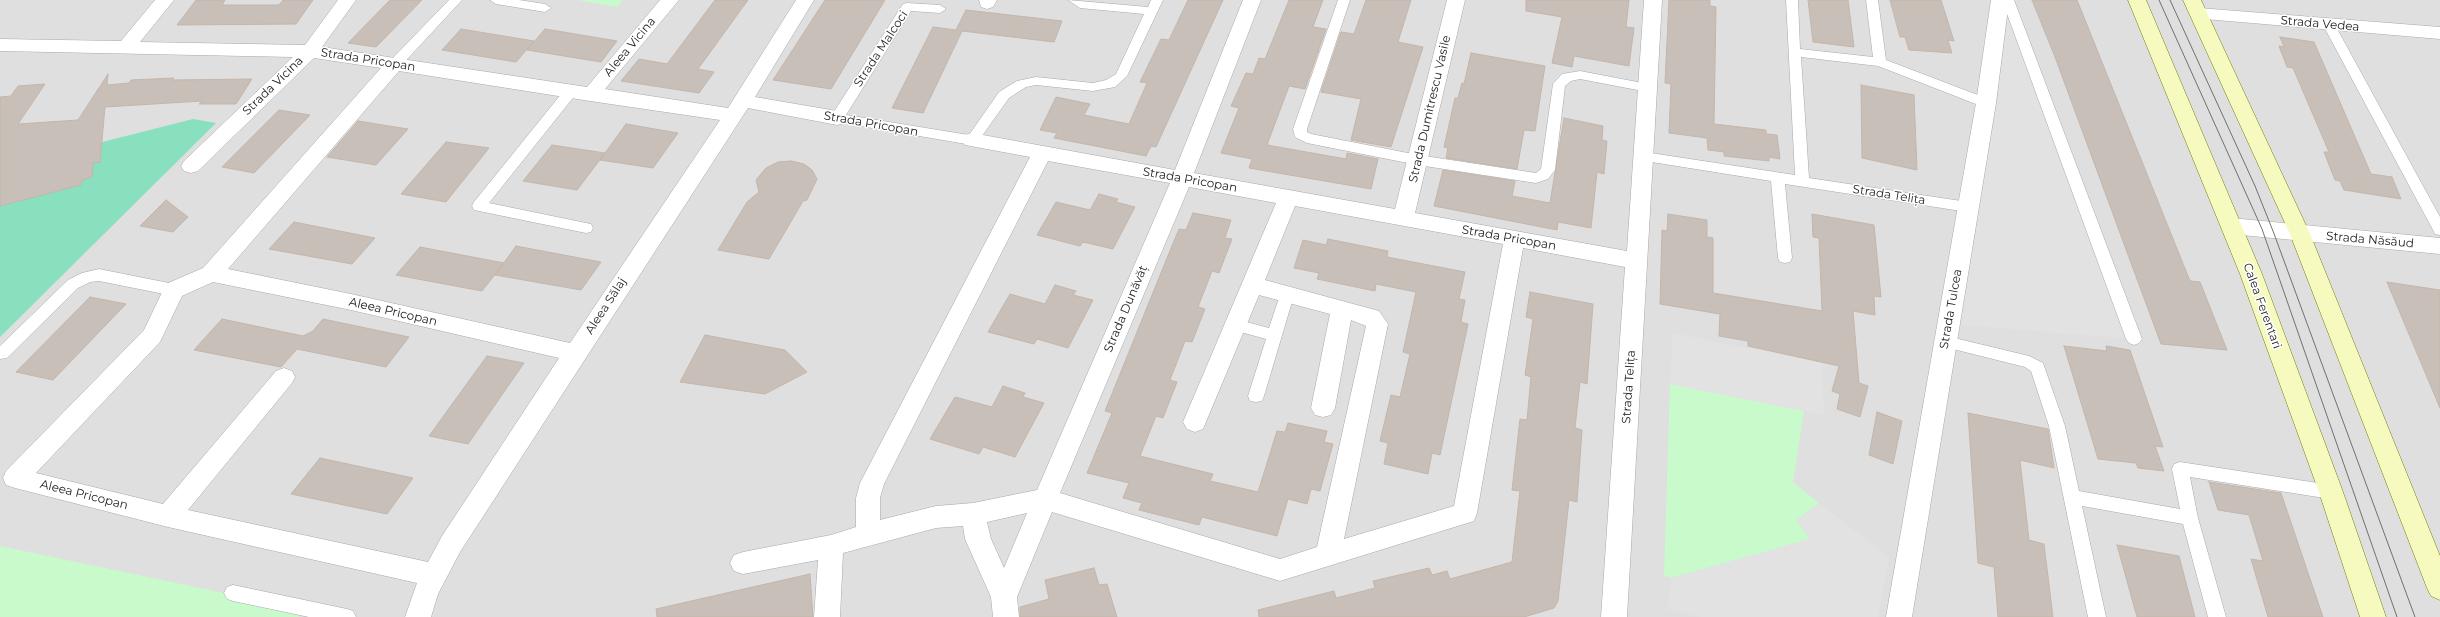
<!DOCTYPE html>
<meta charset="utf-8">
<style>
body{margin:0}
canvas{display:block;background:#f2efe9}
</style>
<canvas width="2440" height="617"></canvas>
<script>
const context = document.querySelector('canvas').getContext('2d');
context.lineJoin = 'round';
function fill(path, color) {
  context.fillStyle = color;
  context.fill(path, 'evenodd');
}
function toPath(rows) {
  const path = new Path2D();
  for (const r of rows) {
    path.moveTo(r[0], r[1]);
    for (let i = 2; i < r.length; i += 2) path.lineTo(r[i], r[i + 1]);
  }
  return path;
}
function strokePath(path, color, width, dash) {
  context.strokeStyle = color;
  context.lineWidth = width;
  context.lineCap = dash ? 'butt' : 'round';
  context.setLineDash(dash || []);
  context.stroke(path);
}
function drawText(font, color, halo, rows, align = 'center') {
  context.font = font + ' Montserrat,sans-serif';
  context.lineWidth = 3;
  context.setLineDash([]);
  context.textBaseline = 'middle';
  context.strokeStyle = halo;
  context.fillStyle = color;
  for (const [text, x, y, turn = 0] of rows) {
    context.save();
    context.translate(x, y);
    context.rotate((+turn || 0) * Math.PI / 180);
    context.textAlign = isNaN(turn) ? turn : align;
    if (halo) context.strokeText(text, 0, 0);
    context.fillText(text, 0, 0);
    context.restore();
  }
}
const residential = toPath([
 [0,0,2440,0,2440,617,0,617]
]);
const park = toPath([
 [578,0,623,0,617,7],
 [1670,384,1804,411,1793,482,1819,503,1797,520,1810,539,1671,578,1664,576],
 [0,546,305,610,299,617,0,617]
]);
const pitch = toPath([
 [193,119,216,123,0,337,0,168]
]);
const parking = toPath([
 [2008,0,2134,339,1949,324],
 [1673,333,1822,363,1824,415,1670,384],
 [1819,503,1889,557,1878,617,1700,617,1668,609,1671,578,1810,539,1797,520]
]);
const building = toPath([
 [196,0,225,0,222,5,279,5,283,0,313,0,296,24,177,25,196,0],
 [390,0,422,0,376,47,348,43,390,0],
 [715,0,748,0,698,69,714,72,699,93,621,81,639,59,667,64,715,0],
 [825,0,885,0,831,89,773,80,825,0],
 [1188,0,1223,0,1156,147,1151,146,1146,156,1054,138,1057,133,1040,130,1056,97,1090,104,1084,115,1129,124,1147,83,1140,82,1161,39,1169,40,1188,0],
 [1289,0,1323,0,1313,27,1326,29,1305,89,1289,86,1267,145,1346,159,1347,153,1378,159,1371,189,1249,168,1252,159,1221,153,1239,108,1231,106,1246,73,1253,74,1259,58,1265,59,1289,0],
 [1366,0,1411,0,1398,42,1423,47,1391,147,1351,140,1361,99,1321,92,1341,32,1354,34,1366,0],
 [1526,0,1629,0,1626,27,1634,28,1629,66,1574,56,1572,67,1552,63,1562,17,1526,11,1526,0],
 [1669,0,1710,0,1710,6,1716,7,1714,124,1766,130,1766,134,1777,135,1780,159,1769,157,1769,161,1724,156,1724,152,1708,150,1707,138,1669,133,1671,84,1665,83,1669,0],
 [1808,0,1848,0,1854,47,1813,42,1808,0],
 [1890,0,1941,0,1954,41,1948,40,1952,53,1909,50,1905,37,1900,37,1890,0],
 [2032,0,2077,0,2190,281,2200,282,2227,350,2161,344,2055,57,2032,0],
 [966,10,1062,21,1054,42,962,31,923,113,892,108,933,27,956,30,966,10],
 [461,29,534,41,516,62,442,50,461,29],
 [545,29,617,41,601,62,527,50,545,29],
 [2280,37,2314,42,2371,174,2392,177,2401,199,2344,190,2340,181,2335,180,2324,152,2329,152,2293,68,2287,67,2279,46,2284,47,2280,37],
 [1471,53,1545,66,1535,131,1524,130,1517,169,1446,158,1448,148,1444,147,1455,98,1458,98,1462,83,1464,84,1471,53],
 [108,74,107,85,129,83,131,80,174,78,172,80,252,79,236,104,199,104,202,101,105,107,100,162,93,163,92,177,82,180,81,185,0,206,0,97,11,96,18,86,45,84,18,124,78,120,108,74],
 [1861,85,1914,95,1917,170,1862,158,1861,85],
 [279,110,310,115,254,173,222,167,279,110],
 [1564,118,1603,126,1602,140,1607,141,1604,174,1597,172,1591,228,1558,222,1557,230,1434,206,1443,170,1515,181,1512,196,1550,203,1564,118],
 [358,121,408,129,376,165,327,157,358,121],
 [626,124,678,133,653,168,600,160,626,124],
 [446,142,489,148,446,202,401,194,446,142],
 [552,145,605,153,577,190,523,181,552,145],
 [791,161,804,164,812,170,817,179,807,200,803,201,769,259,718,250,747,202,759,192,756,180,766,168,778,162,791,161],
 [1099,194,1118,199,1116,202,1135,207,1113,249,1083,242,1080,246,1037,235,1056,202,1090,210,1099,194],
 [166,200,188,217,173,232,140,226,166,200],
 [1193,213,1231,220,1225,238,1232,239,1219,273,1212,271,1198,307,1205,309,1192,342,1185,341,1170,380,1177,382,1163,418,1156,416,1140,456,1213,474,1210,481,1258,492,1277,431,1285,432,1288,423,1327,431,1324,442,1333,444,1320,491,1311,489,1307,504,1288,499,1277,536,1202,517,1199,525,1139,510,1142,503,1123,498,1129,483,1087,473,1112,413,1105,411,1165,263,1179,229,1186,230,1193,213],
 [1668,214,1707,220,1707,237,1713,238,1713,293,1822,311,1819,238,1813,237,1812,214,1874,225,1881,297,1874,296,1875,315,1853,311,1859,383,1868,386,1860,417,1837,409,1840,394,1832,391,1839,366,1748,346,1748,341,1719,336,1720,314,1660,304,1662,230,1667,231,1668,214],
 [294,222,375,238,352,264,269,249,294,222],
 [1328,239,1388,251,1387,257,1465,272,1459,299,1465,300,1461,322,1468,324,1440,455,1432,453,1428,474,1384,464,1388,443,1380,441,1391,395,1400,397,1410,354,1403,352,1416,292,1376,284,1375,291,1317,279,1319,273,1294,268,1303,240,1326,245,1328,239],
 [516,246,601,262,581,290,495,275,516,246],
 [420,247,504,263,482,291,396,275,420,247],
 [2387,282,2440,290,2440,408,2387,282],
 [1055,285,1076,291,1073,295,1093,300,1068,348,1037,339,1034,344,988,332,1010,294,1045,304,1055,285],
 [1530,292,1593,304,1587,384,1580,382,1575,428,1582,430,1577,502,1569,500,1558,601,1554,608,1524,617,1259,617,1258,610,1334,591,1336,598,1375,588,1373,581,1429,568,1432,575,1447,571,1450,579,1512,562,1520,491,1512,490,1520,419,1527,420,1531,377,1525,375,1533,319,1526,317,1530,292],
 [90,297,126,304,53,380,16,372,90,297],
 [222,319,303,336,313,331,323,319,409,337,386,367,297,349,281,367,194,350,222,319],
 [705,335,785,350,807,372,765,394,680,382,705,335],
 [2064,346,2107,351,2106,346,2130,350,2163,447,2155,446,2164,471,2138,468,2136,463,2098,459,2064,346],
 [487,356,524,363,468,444,429,436,487,356],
 [1003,386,1025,393,1023,397,1044,403,1015,457,983,447,979,454,930,439,955,397,992,407,1003,386],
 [1877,412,1902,421,1893,464,1869,455,1877,412],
 [1968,413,2048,429,2054,468,2020,460,2029,540,2044,544,2053,617,1998,617,1994,567,1978,563,1968,413],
 [320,458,413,478,387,514,291,494,320,458],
 [2209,482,2281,493,2323,617,2268,617,2251,559,2263,561,2249,515,2218,510,2209,482],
 [2117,545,2179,556,2195,617,2137,617,2117,545],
 [1094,568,1099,585,1107,584,1117,617,1020,617,1020,607,1049,599,1045,580,1094,568],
 [810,574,813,617,657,617,656,609,810,574]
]);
const service = toPath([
 [449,0,462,0,399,68,389,68,388,65,389,62,449,0],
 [490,0,519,0,545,4,551,8,545,12,496,4,490,0],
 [1068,0,1148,7,1151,0,1163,0,1127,76,1115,87,1093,91,1036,85,1026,87,1009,98,977,143,972,145,837,122,830,118,903,4,907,3,940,5,946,9,940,13,911,11,846,115,969,135,999,92,1017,81,1036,77,1093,83,1106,80,1116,74,1144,14,1080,8,1068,0],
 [1338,0,1350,0,1307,129,1307,132,1311,134,1418,155,1536,173,1541,169,1553,84,1562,74,1580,71,1648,84,1654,88,1648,92,1580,79,1571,81,1565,86,1555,170,1548,179,1536,183,1418,165,1307,143,1295,137,1293,129,1338,0],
 [1786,0,1798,0,1800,49,1873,57,1866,0,1878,0,1886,60,1991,100,1993,103,1991,106,1981,106,1878,66,1801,57,1809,178,1968,202,1975,207,1973,211,1968,212,1785,184,1792,258,1790,262,1785,263,1780,262,1778,258,1771,181,1639,160,1637,157,1644,152,1795,175,1786,0],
 [2002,0,2014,0,2142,339,2139,343,2134,345,2129,343,2126,339,2002,0],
 [2329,21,2335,25,2440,217,2440,235,2435,234,2433,230,2323,25,2329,21],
 [571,87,577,91,576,94,489,203,586,223,591,224,593,228,591,232,586,233,474,210,472,206,474,202,566,88,571,87],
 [99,269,174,284,179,286,181,290,179,294,174,296,99,281,90,282,78,288,7,358,0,359,0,346,68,280,82,273,99,269],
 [1287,289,1292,291,1294,295,1264,396,1262,401,1256,402,1250,401,1248,396,1266,339,1230,329,1227,325,1230,321,1235,319,1269,328,1280,295,1282,291,1287,289],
 [1946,336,2029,356,2043,363,2065,426,2079,491,2180,509,2172,469,2174,464,2180,462,2331,485,2337,487,2339,492,2337,497,2331,499,2190,477,2198,518,2226,617,2208,617,2183,524,2082,506,2106,617,2088,617,2049,426,2031,371,2025,367,1941,346,1938,342,1941,338,1946,336],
 [233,585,347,609,353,611,356,617,309,617,233,601,227,599,224,593,227,587,233,585]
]);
const minor = toPath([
 [155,0,174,0,140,42,305,45,338,0,356,0,322,47,587,87,660,0,679,0,605,89,728,108,796,0,814,0,755,97,837,111,844,113,847,118,844,123,837,125,748,108,460,552,438,594,431,617,405,617,417,583,168,527,15,488,6,485,3,478,6,471,144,330,166,284,203,268,381,68,314,58,198,171,191,173,184,171,181,166,184,161,293,57,0,51,0,39,121,41,155,0],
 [399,71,590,101,720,120,570,343,351,294,228,269,399,71],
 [213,282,351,310,559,358,442,536,428,562,188,510,292,383,295,377,292,371,284,368,276,371,163,504,36,473,160,342,182,296,213,282],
 [979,0,997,0,993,7,987,9,981,7,979,0],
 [1243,0,1261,0,1194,173,1395,209,1447,0,1465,0,1415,213,1627,251,1644,0,1662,0,1627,617,1601,617,1625,267,1523,248,1477,513,1474,521,1280,581,1052,512,1017,597,1019,617,993,617,991,597,965,539,963,526,936,528,843,553,840,617,814,617,818,560,743,574,734,571,730,563,734,555,743,552,831,535,856,527,856,498,860,483,1030,157,965,145,962,140,965,135,972,133,1175,170,1243,0],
 [1048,161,1170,183,1037,490,973,503,936,506,880,520,880,498,884,484,1048,161],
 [1189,187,1276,203,1183,422,1187,429,1195,432,1203,429,1259,295,1330,314,1311,408,1315,415,1323,417,1331,415,1335,408,1351,320,1366,326,1317,547,1280,559,1060,493,1189,187],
 [1295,206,1503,244,1454,506,1344,539,1388,324,1379,311,1265,280,1295,206],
 [1027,513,1004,568,991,539,987,522,1027,513],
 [1991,0,2009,0,1996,103,1912,617,1886,617,1976,103,1991,0],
 [2199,8,2440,27,2440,39,2193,18,2190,14,2193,10,2199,8]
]);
const tertiary = toPath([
 [2231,218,2440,238,2440,254,2231,234,2224,231,2221,226,2224,221,2231,218]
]);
const secondary = toPath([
 [2128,0,2146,0,2262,274,2343,492,2386,617,2360,617,2319,492,2240,274,2128,0],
 [2183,0,2201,0,2310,234,2440,556,2440,600,2431,596,2427,588,2290,234,2183,0]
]);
const tram = toPath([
 [2159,0,2262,229,2397,617],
 [2170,0,2255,186,2273,231,2415,617]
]);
const streetNames = [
 ["Strada Vedea",2320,24,5],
 ["Aleea Vicina",630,47,-50],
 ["Strada Malcoci",881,49,-57],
 ["Strada Pricopan",368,60,9],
 ["Strada Vicina",273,86,-44],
 ["Strada Dumitrescu Vasile",1430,109,-77],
 ["Strada Pricopan",871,124,10],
 ["Strada Pricopan",1190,180,10],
 ["Strada Telița",1889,195,9],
 ["Strada Pricopan",1509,238,10],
 ["Strada Năsăud",2370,240,5],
 ["Aleea Sălaj",606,306,-57],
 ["Calea Ferentari",2262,306,70],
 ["Strada Dunăvăț",1126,309,-67],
 ["Strada Tulcea",1951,309,-80],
 ["Aleea Pricopan",393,312,13],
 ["Strada Telița",1629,387,-86],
 ["Aleea Pricopan",84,495,14]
];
fill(residential, '#e0dfdf');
fill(park, '#c8facc');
fill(pitch, '#88e0be');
fill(parking, '#e2e2e2');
fill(building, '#c7bfb8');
strokePath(building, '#c4b6ab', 1);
strokePath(service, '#a9a9a9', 1);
strokePath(minor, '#a9a9a9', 1);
strokePath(tertiary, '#a9a9a9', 1);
strokePath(secondary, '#707d05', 1);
fill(service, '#fff');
fill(minor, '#fff');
fill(tertiary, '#fff');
fill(secondary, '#f7fabf');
strokePath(tram, '#707070', 1);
drawText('12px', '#222', '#fff', streetNames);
</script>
